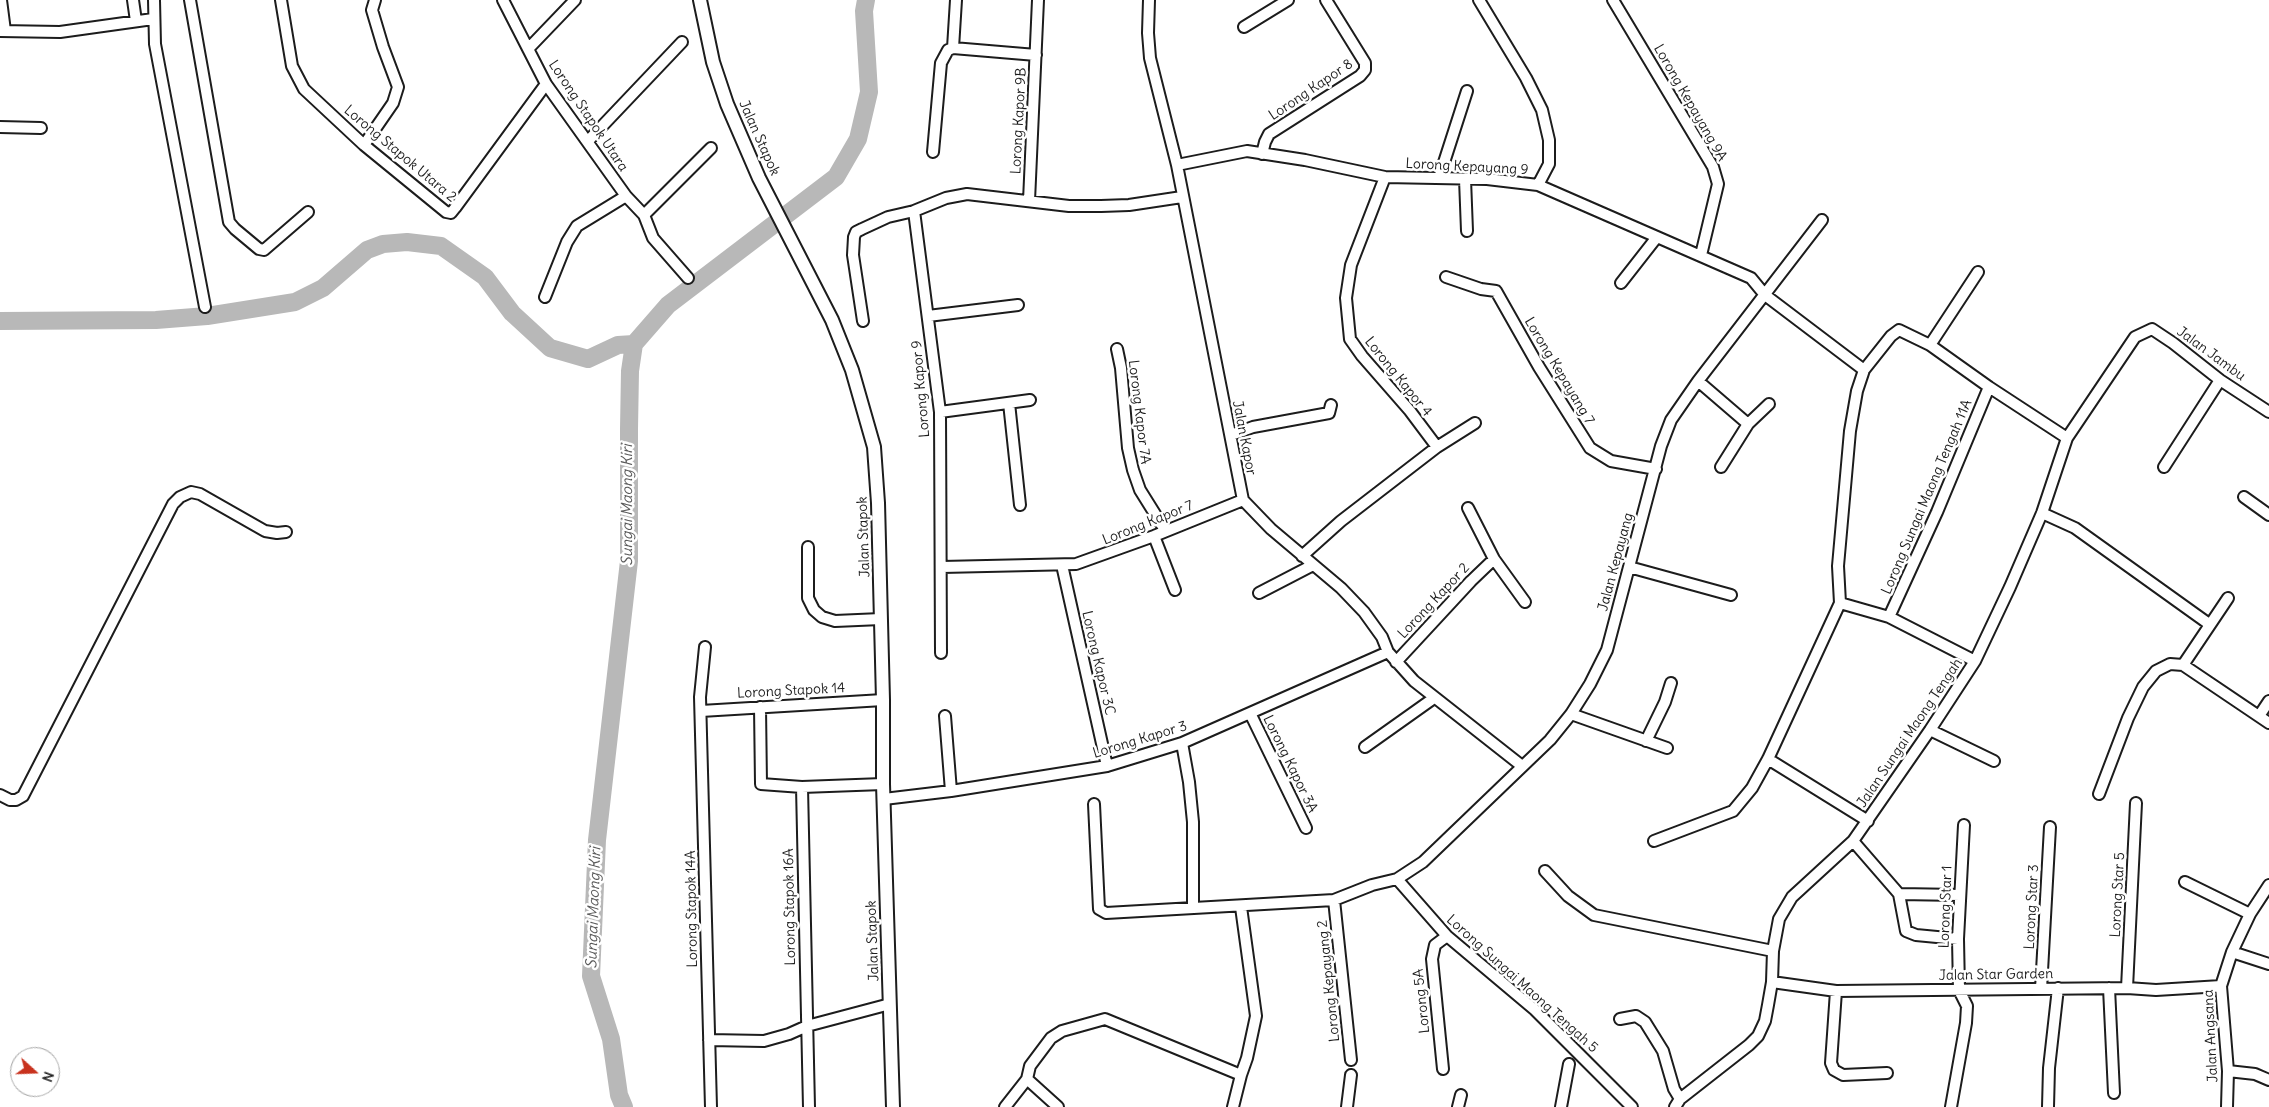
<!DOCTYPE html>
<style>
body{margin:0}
#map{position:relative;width:2269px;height:1107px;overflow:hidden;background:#fff;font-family:Delius,sans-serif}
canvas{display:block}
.north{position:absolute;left:10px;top:1047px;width:50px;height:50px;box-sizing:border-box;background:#fff;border:1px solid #a4a4a4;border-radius:50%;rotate:110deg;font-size:14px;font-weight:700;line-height:20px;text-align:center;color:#1c1c1c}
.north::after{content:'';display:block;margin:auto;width:18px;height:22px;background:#c8321e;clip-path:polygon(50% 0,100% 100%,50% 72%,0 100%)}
</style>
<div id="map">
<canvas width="2269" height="1107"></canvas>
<div class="north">N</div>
</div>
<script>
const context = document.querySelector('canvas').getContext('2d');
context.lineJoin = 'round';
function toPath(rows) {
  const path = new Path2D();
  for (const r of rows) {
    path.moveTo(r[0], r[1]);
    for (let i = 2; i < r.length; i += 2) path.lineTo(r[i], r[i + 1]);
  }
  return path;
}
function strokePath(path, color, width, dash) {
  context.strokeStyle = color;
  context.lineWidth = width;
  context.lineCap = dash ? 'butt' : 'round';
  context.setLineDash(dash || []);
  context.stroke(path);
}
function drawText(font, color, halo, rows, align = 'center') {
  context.font = font + ' Delius,sans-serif';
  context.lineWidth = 5;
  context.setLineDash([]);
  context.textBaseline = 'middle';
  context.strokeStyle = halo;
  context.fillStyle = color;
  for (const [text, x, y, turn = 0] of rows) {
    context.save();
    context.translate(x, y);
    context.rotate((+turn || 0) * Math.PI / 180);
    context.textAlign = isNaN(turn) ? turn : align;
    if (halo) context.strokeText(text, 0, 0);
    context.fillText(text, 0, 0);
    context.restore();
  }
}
const river = toPath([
 [0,321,156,320,207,316,295,302,323,288,367,250,383,244,407,242,441,246,485,277,512,313,550,348,588,359,618,345,634,344],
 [624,1107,619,1095,611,1039,591,976,597,840,629,561,629,429,630,371,634,344,668,305,836,177,858,139,869,92,864,11,866,0]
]);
const minor = toPath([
 [1,0,5,31],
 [133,0,136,21],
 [154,0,155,44,205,307],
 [190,0,229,222,235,229,259,249,264,250,308,212],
 [281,0,292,66,304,89,364,145,446,212,451,213,455,208,546,84],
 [503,0,546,84,626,196,644,215,653,238,688,278],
 [1149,0,1148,33,1150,58,1177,165,1243,500,1271,529,1341,588,1364,612,1382,637,1388,652,1414,681,1522,766],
 [1479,0,1526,78,1542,110,1549,140,1549,164,1538,185],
 [1613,0,1713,167,1718,184,1701,255],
 [1244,27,1288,0],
 [0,31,60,32,153,19],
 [953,48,956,0],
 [528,49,575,0],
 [0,127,41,128],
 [588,141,682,42],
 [364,145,393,103,398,87,383,47,372,10,375,0],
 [933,152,941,63,948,50,953,48,1036,55],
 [1262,154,1265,142,1269,134,1360,76,1365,70,1365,63,1326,0],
 [1177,165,1247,151,1305,160,1385,177,1487,179,1538,185,1751,278,1765,295,1864,370],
 [1385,177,1351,265,1346,298,1350,339,1362,356,1410,411,1437,447],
 [1439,178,1467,91],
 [1465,179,1467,231],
 [1029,201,1038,0],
 [914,211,940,412,941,653],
 [644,215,711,148],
 [1446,277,1481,289,1496,291,1539,367,1590,448,1611,461,1656,469],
 [1621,283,1657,237],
 [545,297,567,242,577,226,626,196],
 [928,316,1018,305],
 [863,321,853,255,854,237,856,232,862,229,888,217,914,211,946,198,967,194,1069,206,1101,206,1129,205,1182,197],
 [1930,345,1978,272],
 [1117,349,1121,368,1128,448,1133,470,1140,490,1165,530],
 [1698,381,1748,424,1769,404],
 [1009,403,1020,505],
 [940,412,1030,400],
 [1231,435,1253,427,1329,413,1331,405],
 [1721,467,1748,424],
 [2164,467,2220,380],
 [2244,497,2269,515],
 [1468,508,1494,559,1525,602],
 [2042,513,2075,528,2209,624],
 [1154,536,1175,590],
 [808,547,808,598,814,610,822,617,835,621,881,619],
 [1302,556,1341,521,1437,447,1475,423],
 [1062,565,1107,766],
 [942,567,1076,564,1154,536,1243,500],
 [1629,567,1731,595],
 [1259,593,1313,565],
 [1840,603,1889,617,1975,661],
 [1889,617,1937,512,1989,387],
 [705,647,700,697,711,1107],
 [1396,662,1471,581,1494,559],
 [2183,665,2269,723],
 [2183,665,2228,598],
 [760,707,761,784,802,787,883,784],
 [701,711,883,700],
 [1250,713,1306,828],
 [1571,714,1667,748],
 [945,716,951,791],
 [2259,716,2269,701],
 [1930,730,1994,761],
 [1646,741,1665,702,1671,683],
 [1182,743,1189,782,1193,822,1193,908],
 [1365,747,1434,698],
 [1768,759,1868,821],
 [802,787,809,1107],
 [2099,794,2128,718,2143,687,2156,671,2170,664,2183,665],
 [0,795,10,800,16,800,23,796,173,504,180,497,191,492,200,494,265,531,277,533,286,532],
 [884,799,951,791,1107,766,1182,743,1388,652],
 [1094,804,1099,909,1106,913,1334,900,1372,885,1397,879,1423,862,1550,740,1571,714,1590,684,1607,650,1661,446,1671,420,1698,381,1822,220],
 [1654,841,1733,811,1752,788,1768,759,1840,603,1838,566,1850,431,1857,391,1864,370,1891,336,1899,330,1930,345,1989,387,2067,438],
 [1853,841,1899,894,1906,931,1916,935,1958,939],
 [1545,871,1568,896,1594,915,1773,951],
 [1397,879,1447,936,1535,1010,1632,1107],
 [2185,882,2250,914],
 [1899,894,1960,895],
 [1334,900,1351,1060],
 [2232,952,2269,964],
 [1772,982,1836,991,2127,988,2156,990,2221,986],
 [2109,988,2114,1093],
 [2127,988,2136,803],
 [2041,989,2050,827],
 [1836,991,1831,1063,1834,1070,1843,1075,1887,1073],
 [1620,1019,1636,1016,1645,1022,1663,1051,1674,1089,1680,1099],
 [709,1040,764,1041,789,1034,807,1026,890,1004],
 [1443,1069,1432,959,1435,945,1447,936],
 [2228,1071,2255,1074,2269,1080],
 [1027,1079,1058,1107],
 [1005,1107,1027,1079,1030,1066,1051,1038,1062,1031,1105,1019,1241,1075],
 [1233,1107,1241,1075,1247,1058,1256,1016,1241,907],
 [1347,1107,1351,1075],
 [1458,1107,1461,1095],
 [1561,1107,1569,1064],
 [1675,1107,1680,1099,1749,1045,1758,1036,1765,1021,1768,1005,1772,982,1773,951,1779,919,1792,897,1853,841,1930,730,1975,661,2010,587,2042,513,2067,438,2135,337,2152,329,2173,343,2220,380,2269,412],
 [1951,1107,1966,1023,1967,1006,1959,990,1958,939,1964,825],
 [2048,1107,2049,1068,2058,988],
 [2227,1107,2228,1071,2221,986,2232,952,2250,914,2269,885]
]);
const major = toPath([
 [700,0,713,62,727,104,759,178,832,320,852,370,874,447,878,503,883,700,883,784,893,1107]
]);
const streetNames = [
 ["Lorong Kapor 8",1311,90,-34],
 ["Lorong Kepayang 9A",1690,103,60],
 ["Lorong Stapok Utara",588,116,56],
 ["Lorong Kapor 9B",1019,121,-87],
 ["Jalan Stapok",759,138,66],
 ["Lorong Stapok Utara 2",400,154,40],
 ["Lorong Kepayang 9",1467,167,3],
 ["Jalan Jambu",2211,354,36],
 ["Lorong Kepayang 7",1559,371,59],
 ["Lorong Kapor 4",1398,377,51],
 ["Lorong Kapor 9",921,389,-95],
 ["Lorong Kapor 7A",1139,412,83],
 ["Jalan Kapor",1244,438,79],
 ["Lorong Sungai Maong Tengah 11A",1927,497,-67],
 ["Lorong Kapor 7",1148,523,-22],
 ["Jalan Stapok",864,537,-92],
 ["Jalan Kepayang",1616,562,-75],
 ["Lorong Kapor 2",1434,601,-47],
 ["Lorong Kapor 3C",1098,663,77],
 ["Lorong Stapok 14",791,691,-3],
 ["Jalan Sungai Maong Tengah",1910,733,-56],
 ["Lorong Kapor 3",1140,740,-17],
 ["Lorong Kapor 3A",1290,764,64],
 ["Lorong Star 5",2118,895,-87],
 ["Lorong Stapok 16A",790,907,-91],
 ["Lorong Star 1",1946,907,-88],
 ["Lorong Star 3",2032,907,-87],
 ["Lorong Stapok 14A",692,909,-91],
 ["Jalan Stapok",873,941,-92],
 ["Jalan Star Garden",1996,975,-1],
 ["Lorong Kepayang 2",1329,981,-96],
 ["Lorong Sungai Maong Tengah 5",1522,984,42],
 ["Lorong 5A",1422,1001,-96],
 ["Jalan Angsana",2211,1036,-93]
];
const waterNames = [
 ["Sungai Maong Kiri",628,505,-90],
 ["Sungai Maong Kiri",594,908,-88]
];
strokePath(river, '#b8b8b8', 18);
strokePath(minor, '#1c1c1c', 14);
strokePath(major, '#1c1c1c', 16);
strokePath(minor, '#fff', 10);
strokePath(major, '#fff', 12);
drawText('14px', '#1c1c1c', '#fff', streetNames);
drawText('italic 15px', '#5a5a5a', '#fff', waterNames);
</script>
